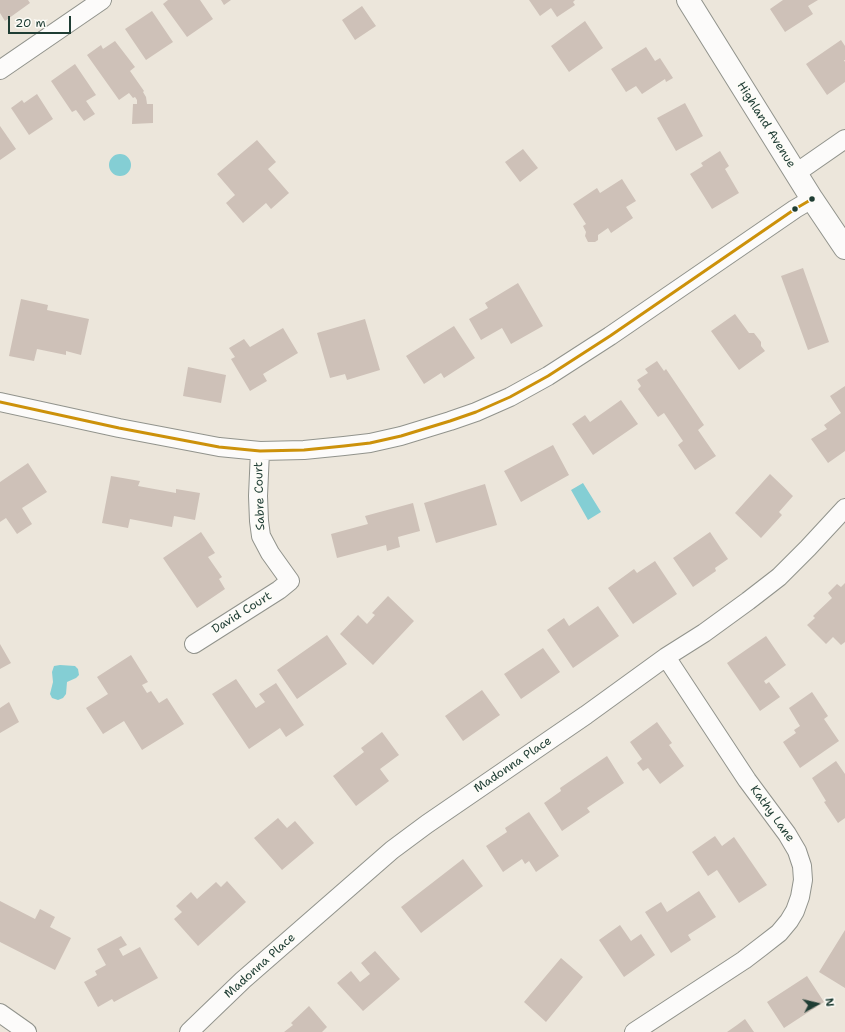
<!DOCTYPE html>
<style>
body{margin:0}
#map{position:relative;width:845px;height:1032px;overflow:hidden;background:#ece6db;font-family:"Shantell Sans",sans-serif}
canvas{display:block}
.north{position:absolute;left:797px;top:984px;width:40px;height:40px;-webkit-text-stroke:3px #fdfcf7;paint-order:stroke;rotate:82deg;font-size:11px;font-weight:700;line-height:16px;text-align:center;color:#1f3d34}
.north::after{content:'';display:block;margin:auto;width:14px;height:18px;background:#1f3d34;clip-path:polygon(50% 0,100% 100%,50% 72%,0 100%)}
.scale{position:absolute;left:8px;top:16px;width:63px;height:18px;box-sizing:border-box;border:2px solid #1f3d34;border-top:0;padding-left:5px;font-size:12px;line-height:14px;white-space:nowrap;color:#1f3d34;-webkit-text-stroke:3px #fdfcf7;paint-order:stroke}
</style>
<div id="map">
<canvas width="845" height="1032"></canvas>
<div class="north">N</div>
<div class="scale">20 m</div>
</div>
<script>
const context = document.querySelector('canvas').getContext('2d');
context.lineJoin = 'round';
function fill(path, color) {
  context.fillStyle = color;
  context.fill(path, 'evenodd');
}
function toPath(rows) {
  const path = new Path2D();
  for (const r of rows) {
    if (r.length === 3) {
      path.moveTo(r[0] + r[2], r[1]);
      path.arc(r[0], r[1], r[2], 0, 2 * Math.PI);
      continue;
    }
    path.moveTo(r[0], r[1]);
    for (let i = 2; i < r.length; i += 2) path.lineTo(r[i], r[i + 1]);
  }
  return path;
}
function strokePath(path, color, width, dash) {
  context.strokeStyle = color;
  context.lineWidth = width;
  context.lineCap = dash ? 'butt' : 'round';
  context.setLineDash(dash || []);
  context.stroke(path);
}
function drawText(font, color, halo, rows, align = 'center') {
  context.font = font + ' "Shantell Sans",sans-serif';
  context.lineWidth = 4;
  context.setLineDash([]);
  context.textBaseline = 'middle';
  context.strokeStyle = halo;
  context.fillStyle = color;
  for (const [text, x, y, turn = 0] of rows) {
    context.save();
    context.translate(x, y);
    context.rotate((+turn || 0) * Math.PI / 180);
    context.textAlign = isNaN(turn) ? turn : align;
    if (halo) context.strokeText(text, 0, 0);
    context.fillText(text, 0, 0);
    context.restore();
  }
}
const water = toPath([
 [120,165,11],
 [583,483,601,512,588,520,571,490],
 [60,665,75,666,78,669,79,675,76,678,67,682,66,694,63,698,58,700,52,698,50,694,53,682,52,672,54,666]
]);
const building = toPath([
 [0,0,28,0,30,3,5,21,0,13],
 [168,0,200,0,213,19,187,37,163,4],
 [221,0,231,0,224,5],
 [529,0,575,0,573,2,575,5,557,17,551,8,540,16],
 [783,0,818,0,808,6,813,14,785,32,770,9],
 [362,6,376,26,355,40,342,20],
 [152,11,173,42,146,60,125,29],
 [585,21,603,48,569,72,551,46],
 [841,40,845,46,845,60,844,60,845,62,845,82,827,95,806,64],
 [115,41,135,67,130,71,144,91,143,92,146,97,147,104,153,104,153,123,132,124,133,104,137,104,137,100,135,97,133,98,129,93,119,100,87,55,101,45,103,49],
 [646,47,655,61,660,58,673,78,666,82,665,79,642,94,636,86,626,92,611,69],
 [75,64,96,95,86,101,95,114,84,121,76,110,72,112,51,81],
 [37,94,53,119,29,135,11,108,22,100,24,103],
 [685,103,703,136,676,151,657,118],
 [0,126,16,149,0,160],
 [257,140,276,162,268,169,289,193,271,209,266,203,243,223,226,203,235,195,217,174],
 [523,149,538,168,520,182,505,162],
 [720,151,729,166,725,169,739,193,712,209,690,174,703,166,701,163],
 [622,179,636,201,626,207,633,218,611,233,608,228,598,235,598,240,595,242,588,242,585,236,586,232,583,226,586,224,573,204,597,188,600,193],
 [803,268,829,342,808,350,781,276],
 [518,283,543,326,511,344,502,328,481,340,469,319,488,308,485,303],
 [21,299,48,305,47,310,89,319,81,355,66,351,66,355,37,349,34,361,9,356],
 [735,314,749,333,754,333,761,342,761,346,765,351,739,370,711,331],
 [365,319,380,370,347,380,345,374,330,378,317,333],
 [454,326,475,358,444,378,441,373,424,384,406,356],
 [283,328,298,353,263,374,267,381,250,391,231,359,235,357,229,348,244,339,250,347],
 [657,361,664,371,666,369,704,425,698,430,716,456,695,470,678,445,683,441,664,413,658,417,638,389,641,386,637,380,648,373,645,369],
 [188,367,226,375,221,403,183,396],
 [845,386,845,451,828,463,811,439,827,429,824,425,841,413,830,396],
 [621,400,638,424,593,455,572,424,585,415,590,422],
 [553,445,569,475,521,502,504,471],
 [28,463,47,492,22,508,32,524,17,534,6,518,0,522,0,482],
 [770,474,793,496,779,512,782,515,761,538,735,513],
 [111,476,140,481,138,486,176,493,176,489,200,493,195,520,174,516,172,527,130,519,128,528,102,523],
 [485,484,497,525,436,543,424,503],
 [413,503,420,531,398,537,400,547,387,551,386,545,337,558,331,534,368,524,365,516],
 [201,532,215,553,208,557,222,577,219,579,225,589,197,608,163,558],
 [710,532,728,559,715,568,716,571,693,587,673,558],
 [655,561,677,594,633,624,608,588,634,569,637,573],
 [845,583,845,642,841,645,833,637,826,644,807,625,815,618,813,616,832,598,828,593,837,584,841,587],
 [388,596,414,621,373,665,340,634,358,615,367,624,375,615,372,613],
 [598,606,619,636,573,668,547,630,564,618,569,626],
 [327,635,347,664,297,699,277,670],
 [766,636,786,665,764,681,766,684,769,682,780,697,760,711,727,663],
 [0,644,11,663,0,669],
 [543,648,560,672,521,699,504,674],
 [131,655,148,682,142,685,147,693,151,691,159,703,167,698,184,724,142,750,124,721,103,734,86,708,108,694,97,677],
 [236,679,256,708,265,702,259,694,276,683,304,725,286,737,280,728,249,749,212,694],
 [482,690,500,715,463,741,445,716],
 [812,692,828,716,824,719,839,741,800,768,783,742,796,733,794,730,800,726,789,708],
 [9,702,19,722,0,733,0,708],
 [657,722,672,743,669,745,684,766,660,784,648,768,643,771,637,763,642,759,630,742],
 [382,732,399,755,380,769,389,781,356,806,333,776,364,752,361,748],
 [607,756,624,783,587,808,590,812,562,831,544,803,561,791,560,788],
 [836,761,845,774,845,818,838,823,824,802,826,801,812,778],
 [529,812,559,856,536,872,529,861,525,864,522,859,503,872,486,846,507,832,505,828],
 [278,818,287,828,295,821,314,843,282,870,254,838],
 [715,836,722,846,734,837,767,885,739,903,717,870,708,876,692,852],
 [463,859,483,886,421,933,401,907],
 [227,881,246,902,198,946,174,919,182,912,176,906,191,892,197,899,216,882,221,887],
 [699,891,716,917,688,935,691,940,671,953,645,912,661,902,667,912],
 [0,901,35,919,40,909,55,917,50,927,71,938,55,970,0,942],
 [620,925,631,941,641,934,655,955,624,977,599,940],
 [845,930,845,988,819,972],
 [121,936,127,945,119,949,123,956,140,947,158,978,114,1002,112,999,98,1007,84,982,97,975,95,971,106,965,97,949],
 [375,951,400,979,363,1011,337,983,351,971,360,982,370,974,361,963],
 [561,958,583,977,546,1022,524,1002],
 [807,976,824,1002,784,1028,767,1002],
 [309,1006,327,1027,322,1032,284,1032,293,1025,291,1023],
 [745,1019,754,1032,727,1032,737,1025]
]);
const street = toPath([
 [0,70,102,0],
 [796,173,845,139],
 [0,402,119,428,219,447,260,451,304,450,344,446,370,443,401,436,450,421,476,412,510,397,548,376,610,336,795,209,812,199],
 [194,644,279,590,290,581,270,553,261,536,259,521,258,496,260,451],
 [0,1013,27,1032],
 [189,1032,243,980,392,850,427,824,586,715,666,657,704,633,748,601,779,577,808,548,845,508],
 [634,1032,744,960,761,947,779,933,789,921,795,911,800,897,803,880,802,866,797,851,787,834,747,780,666,657]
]);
const secondary = toPath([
 [688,0,812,199,845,248]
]);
const bus1 = toPath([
 [0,402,119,428,219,447,260,451,304,450,344,446,370,443,401,436,450,421,476,412,510,397,548,376,610,336,795,209,812,199]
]);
const markers = [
 [812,199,3.5,"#1f3d34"],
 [795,209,3.5,"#1f3d34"]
];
const streetNames = [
 ["Highland Avenue",766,125,58],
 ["Sabre Court",260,496,-92],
 ["David Court",242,613,-32],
 ["Madonna Place",513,765,-34],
 ["Kathy Lane",772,814,54],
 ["Madonna Place",260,966,-42]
];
fill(water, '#84ced4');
fill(building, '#cec1b8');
strokePath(street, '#91938c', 20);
strokePath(secondary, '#91938c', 24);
strokePath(street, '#fcfbfa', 18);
strokePath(secondary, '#fcfbfa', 22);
strokePath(bus1, '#cc910a', 3);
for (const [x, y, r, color] of markers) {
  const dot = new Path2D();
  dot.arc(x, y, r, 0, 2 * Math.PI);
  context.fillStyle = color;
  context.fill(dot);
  strokePath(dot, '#fdfcf7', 1.5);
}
drawText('12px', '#1f3d34', '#fdfcf7', streetNames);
</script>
